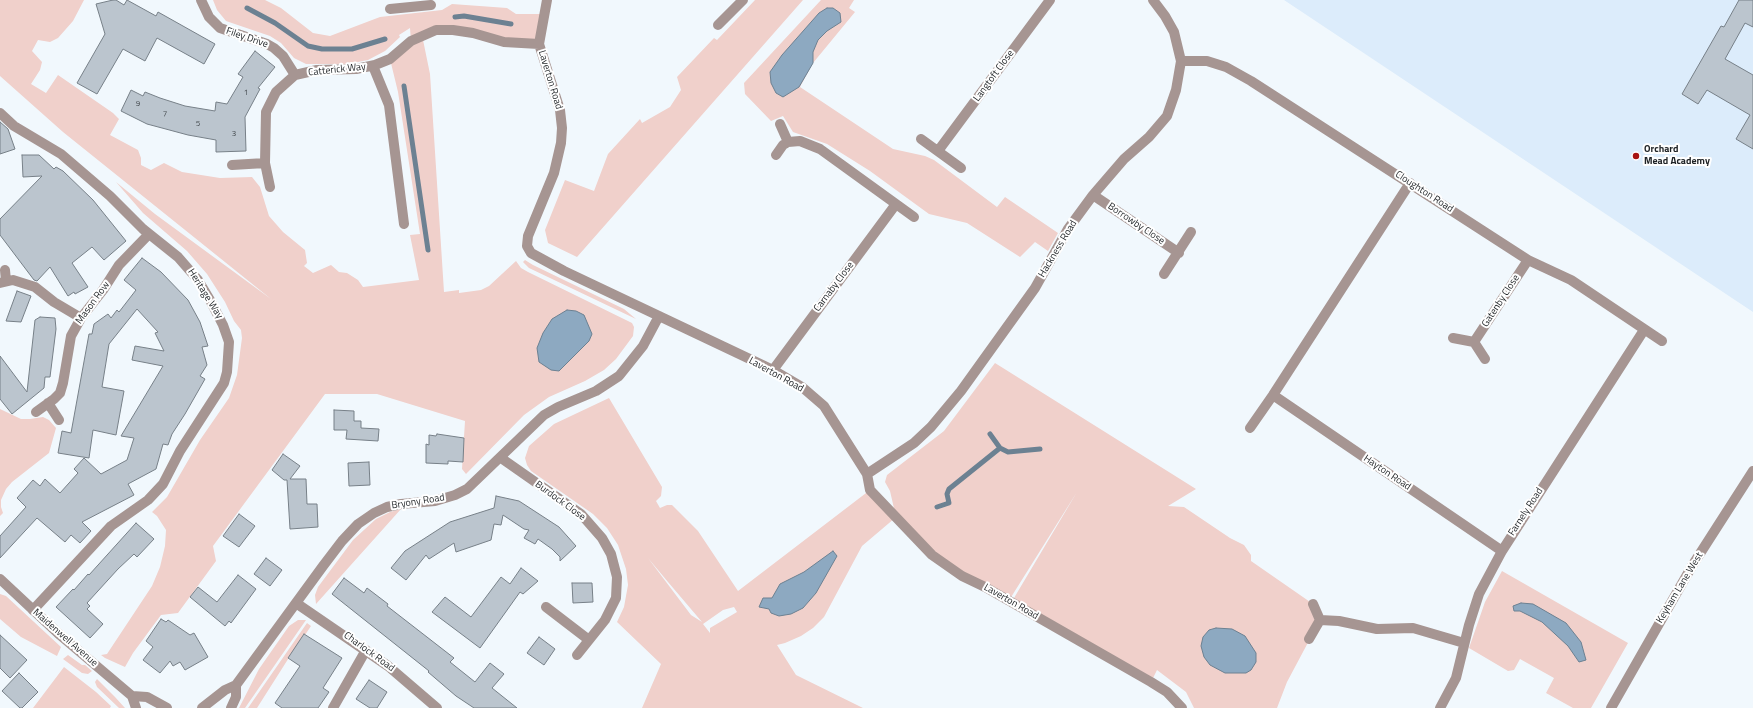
<!DOCTYPE html>
<style>
body{margin:0}
canvas{display:block;background:#f1f8fd}
</style>
<canvas width="1753" height="708"></canvas>
<script>
const context = document.querySelector('canvas').getContext('2d');
context.lineJoin = 'round';
function fill(path, color) {
  context.fillStyle = color;
  context.fill(path, 'evenodd');
}
function toPath(rows) {
  const path = new Path2D();
  for (const r of rows) {
    path.moveTo(r[0], r[1]);
    for (let i = 2; i < r.length; i += 2) path.lineTo(r[i], r[i + 1]);
  }
  return path;
}
function strokePath(path, color, width, dash) {
  context.strokeStyle = color;
  context.lineWidth = width;
  context.lineCap = dash ? 'butt' : 'round';
  context.setLineDash(dash || []);
  context.stroke(path);
}
function drawText(font, color, halo, rows, align = 'center') {
  context.font = font + ' "Titillium Web",sans-serif';
  context.lineWidth = 4;
  context.setLineDash([]);
  context.textBaseline = 'middle';
  context.strokeStyle = halo;
  context.fillStyle = color;
  for (const [text, x, y, turn = 0] of rows) {
    context.save();
    context.translate(x, y);
    context.rotate((+turn || 0) * Math.PI / 180);
    context.textAlign = isNaN(turn) ? turn : align;
    if (halo) context.strokeText(text, 0, 0);
    context.fillText(text, 0, 0);
    context.restore();
  }
}
const built = toPath([
 [1284,0,1753,0,1753,312]
]);
const green = toPath([
 [0,0,84,0,73,21,58,38,50,42,38,40,32,51,42,62,40,70,31,84,46,93,58,75,113,113,119,119,110,135,138,150,141,158,141,165,151,170,164,163,182,172,220,178,252,177,260,187,269,216,283,232,305,250,307,263,304,266,313,273,331,265,339,272,347,273,358,280,363,287,419,280,410,235,420,234,398,92,390,59,411,41,410,28,399,35,400,37,385,51,368,60,348,64,306,64,294,58,281,43,270,36,226,21,217,10,213,0,265,0,281,8,313,33,330,36,380,17,442,10,452,4,507,8,516,14,543,14,539,44,473,33,422,35,430,74,444,292,459,290,459,293,481,290,489,286,516,261,521,268,528,272,632,323,634,327,633,336,616,359,604,370,585,381,549,397,524,415,466,474,462,469,465,421,377,394,325,394,213,546,216,561,178,613,161,615,133,653,125,667,105,658,101,655,107,654,152,586,160,567,165,546,166,530,157,516,152,512,167,497,200,440,229,398,237,375,242,338,241,330,234,321,225,302,207,274,187,251,143,213,116,182,155,214,271,299,63,132,0,76],
 [755,0,803,0,577,257,548,243,545,230,565,180,594,191,608,154,640,119,642,123,670,107,681,90,677,77,714,38,717,40],
 [821,0,854,0,849,8,855,12,813,63,800,87,893,149,925,156,934,160,997,207,1005,197,1058,233,1048,251,1035,242,1020,257,967,223,929,214,870,171,827,144,793,132,783,116,771,121,745,94,744,83],
 [525,260,533,265,624,309,636,319,529,268,523,262],
 [995,363,1196,489,1168,506,1184,507,1230,538,1244,545,1251,555,1251,561,1313,604,1320,620,1287,682,1277,708,1194,708,1186,692,1157,670,1151,682,1011,603,1077,492,1008,602,960,575,896,517,890,491,885,482,887,475,944,431],
 [609,398,662,487,661,496,656,501,660,508,667,505,672,505,698,531,738,591,870,490,895,518,862,546,824,617,813,628,801,636,785,643,777,645,796,675,863,708,642,708,661,664,617,622,624,607,628,585,626,569,618,545,607,528,593,514,531,471,527,465,525,458,529,446,554,424],
 [648,558,668,582,702,622,691,615],
 [734,607,737,612,710,628,710,633,703,624,723,610],
 [0,409,21,419,30,419,43,417,49,420,56,428,49,453,12,482,6,489,1,500,1,507,3,513,0,516],
 [401,509,316,604,315,595,318,587,353,540,376,519,390,512],
 [1502,571,1628,643,1591,708,1573,708,1546,693,1554,678,1520,659,1514,670,1508,671,1469,648,1485,602],
 [0,594,6,596,61,647,57,656,21,637,0,619],
 [298,620,306,620,245,708,239,708,259,669,289,626],
 [307,623,311,626,305,635,304,634,257,708,248,708],
 [68,655,82,665,85,665,92,671,88,674,82,673,63,659],
 [64,667,96,692,111,706,110,708,33,708],
 [97,679,115,697,125,708,119,708,97,687,95,682]
]);
const water = toPath([
 [827,8,833,8,840,13,841,22,827,31,818,40,813,52,813,63,799,87,783,97,776,93,771,83,770,72,782,55,819,13,827,8],
 [567,310,576,311,584,315,592,334,589,341,559,371,551,370,539,362,537,348,543,333,552,319,567,310],
 [833,551,837,556,816,593,803,608,791,614,779,616,771,613,769,609,759,607,763,598,772,598,780,584,804,572,833,551],
 [1521,603,1533,604,1566,623,1581,642,1586,660,1579,662,1568,646,1542,622,1520,611,1514,611,1513,606,1521,603],
 [1216,628,1232,629,1245,636,1256,653,1256,662,1251,670,1246,673,1225,673,1210,665,1204,657,1201,646,1203,637,1209,630,1216,628]
]);
const stream = toPath([
 [247,8,275,23,308,46,322,49,352,49,385,39],
 [455,17,464,16,511,24],
 [404,86,428,250],
 [990,434,1000,448,1008,452,1040,449],
 [937,507,949,503,947,494,949,489,1000,448]
]);
const building = toPath([
 [113,0,116,0,124,5,127,0,156,16,158,12,215,44,204,64,157,38,145,61,123,49,97,94,77,83,105,34,96,4,113,0],
 [1739,0,1753,0,1753,27,1745,23,1725,59,1753,75,1753,149,1736,139,1750,115,1707,90,1698,104,1682,94,1721,26,1724,27,1739,0],
 [255,51,275,67,258,88,260,89,245,117,246,151,216,152,216,140,188,135,162,128,147,124,121,111,131,90,143,96,145,92,160,98,185,106,215,111,216,102,227,104,243,77,238,74,255,51],
 [0,122,8,129,15,149,0,154,0,122],
 [22,155,39,155,54,169,56,167,63,171,93,200,126,241,104,260,92,247,72,263,88,287,75,294,74,292,68,296,50,267,37,281,34,280,0,235,0,219,42,176,23,177,22,155],
 [142,258,161,272,188,300,200,322,208,346,202,347,207,365,200,376,205,379,185,414,172,434,168,445,163,444,156,469,128,484,134,495,82,522,91,531,80,543,71,535,65,542,37,518,0,558,0,536,26,507,17,498,33,480,40,486,45,479,60,493,78,473,74,469,84,458,101,474,127,460,134,438,121,436,163,366,132,360,135,346,164,351,155,333,158,332,137,309,109,344,102,387,124,391,116,435,93,430,89,458,58,453,62,431,71,433,89,334,92,334,94,324,108,314,111,318,117,310,119,312,136,290,124,280,142,258],
 [17,291,31,296,21,322,6,321,17,291],
 [40,317,55,318,56,329,50,377,45,377,44,388,12,414,0,399,0,356,27,392,35,320,40,317],
 [334,410,354,411,354,421,361,421,361,428,379,429,378,441,346,439,347,430,334,430,334,410],
 [437,434,464,438,463,462,448,461,448,464,426,463,426,444,429,445,429,435,436,436,437,434],
 [283,454,300,466,290,479,306,479,307,504,317,504,318,527,290,529,287,480,284,480,272,470,283,454],
 [369,462,370,485,349,486,348,463,369,462],
 [496,496,519,501,559,527,576,546,560,561,560,557,552,549,538,539,535,544,524,538,529,530,524,529,503,515,501,525,494,524,491,540,456,552,454,543,429,559,426,555,406,580,391,568,405,551,450,522,494,508,496,496],
 [239,514,255,526,239,547,223,536,239,514],
 [136,523,154,539,137,557,134,554,118,569,87,603,90,606,87,609,103,624,90,638,56,607,73,589,74,590,88,574,89,575,136,523],
 [266,558,282,570,270,586,254,574,266,558],
 [521,568,538,581,523,594,520,592,480,648,432,612,445,597,471,617,501,577,510,584,521,568],
 [238,575,256,589,231,623,229,621,225,626,190,597,198,587,217,602,238,575],
 [344,578,364,593,367,588,388,604,387,606,454,658,450,662,475,682,490,663,504,674,492,688,517,708,474,708,456,696,428,672,429,671,332,594,344,578],
 [572,583,592,583,593,602,573,603,572,583],
 [161,619,166,622,168,620,190,635,194,633,208,657,185,670,180,662,173,666,170,661,160,673,143,660,153,647,146,641,161,619],
 [304,634,342,658,323,688,329,692,318,708,282,708,275,703,300,666,288,658,304,634],
 [0,635,27,660,10,678,0,668,0,635],
 [539,637,555,649,544,665,527,653,539,637],
 [19,673,38,692,22,708,20,708,2,691,19,673],
 [369,680,387,692,377,708,370,708,356,699,369,680]
]);
const minor = toPath([
 [201,0,209,17,220,28,267,44,274,48,283,56,295,75],
 [547,0,539,44,560,110,562,128,561,143,554,173,528,236,527,246,531,253,564,271,773,370,802,387,824,406,867,474,870,490,932,555,962,576,985,587,1151,682,1167,692,1182,708],
 [390,9,431,5],
 [718,25,743,0],
 [1181,61,1207,61,1226,67,1251,81,1528,260,1571,280,1662,341],
 [373,66,389,105,404,224],
 [0,113,14,126,61,154,110,196,143,229,178,257,198,280,210,300,223,325,229,342,227,372,224,383,180,451,163,484,148,500,111,526,33,610],
 [921,139,961,168],
 [938,151,1050,0],
 [776,155,783,145,788,142,780,124],
 [232,165,265,163],
 [270,187,265,163,266,112,276,92,295,75,317,70,356,69,375,65,390,59,411,41,436,30,453,30,473,33,504,42,539,44],
 [1093,195,1179,253],
 [896,204,914,217],
 [5,270,6,281],
 [1164,274,1191,232],
 [0,283,13,280,35,287,54,302,81,318],
 [1453,338,1474,342,1485,359],
 [1474,342,1528,260],
 [773,370,896,204,820,149,800,141,788,142],
 [1273,395,1502,551],
 [48,403,59,420],
 [36,412,54,399,60,393,63,383,71,336,81,318,103,290,119,265,149,234],
 [1250,428,1273,395,1410,183],
 [501,458,581,514,602,538,611,554,617,577,616,598,605,620,577,655],
 [867,474,914,443,931,427,961,391,1035,288,1068,229,1093,195,1124,159,1149,137,1167,116,1176,90,1181,61,1174,32,1165,16,1153,0],
 [296,603,388,666,437,708],
 [1313,604,1320,620,1339,621,1377,629,1413,628,1464,643],
 [546,607,589,640],
 [1309,639,1320,620],
 [202,708,225,690,236,685,323,566,342,541,358,524,374,513,387,507,401,504,435,501,455,495,467,489,544,415,558,407,596,391,619,376,643,346,659,316],
 [231,708,236,697,236,685],
 [333,708,366,650],
 [1440,708,1456,678,1469,625,1479,594,1502,551,1644,330],
 [1611,708,1692,566,1753,471]
]);
const tertiary = toPath([
 [0,579,60,635,132,696,136,708],
 [132,696,147,697,167,708]
]);
const markers = [
 [1636,156,4,"#a71312"]
];
const numberNames = [
 ["1",246,93],
 ["9",138,104],
 ["7",165,114],
 ["5",198,124],
 ["3",234,134]
];
const streetNames = [
 ["Filey Drive",247,38,19],
 ["Catterick Way",337,70,-6],
 ["Langtoft Close",994,76,-54],
 ["Laverton Road",550,80,73],
 ["Cloughton Road",1424,192,33],
 ["Borrowby Close",1136,224,34],
 ["Hackness Road",1058,249,-59],
 ["Carnaby Close",834,287,-53],
 ["Heritage Way",205,294,58],
 ["Gatenby Close",1501,301,-57],
 ["Mason Row",93,303,-54],
 ["Laverton Road",776,375,29],
 ["Hayton Road",1387,473,34],
 ["Burdock Close",560,501,36],
 ["Bryony Road",418,502,-9],
 ["Farnely Road",1526,512,-57],
 ["Keyham Lane West",1680,588,-59],
 ["Laverton Road",1011,602,30],
 ["Maidenwell Avenue",65,638,41],
 ["Charlock Road",369,652,36]
];
const poiNames = [
 ["Orchard",1644,150],
 ["Mead Academy",1644,162]
];
fill(built, '#dcecfb');
fill(green, '#f0d0cb');
fill(water, '#8da9c1');
strokePath(water, '#6c8192', 1);
strokePath(stream, '#6c8192', 5);
fill(building, '#bbc5ce');
strokePath(building, '#778088', 1);
strokePath(minor, '#a69592', 10);
strokePath(tertiary, '#a69592', 10);
for (const [x, y, r, color] of markers) {
  const dot = new Path2D();
  dot.arc(x, y, r, 0, 2 * Math.PI);
  context.fillStyle = color;
  context.fill(dot);
  strokePath(dot, '#fff', 1.5);
}
drawText('8px', '#464c50', null, numberNames);
drawText('10px', '#1f2326', '#fff', streetNames);
drawText('bold 10px', '#1f2326', '#fff', poiNames, 'left');
</script>
